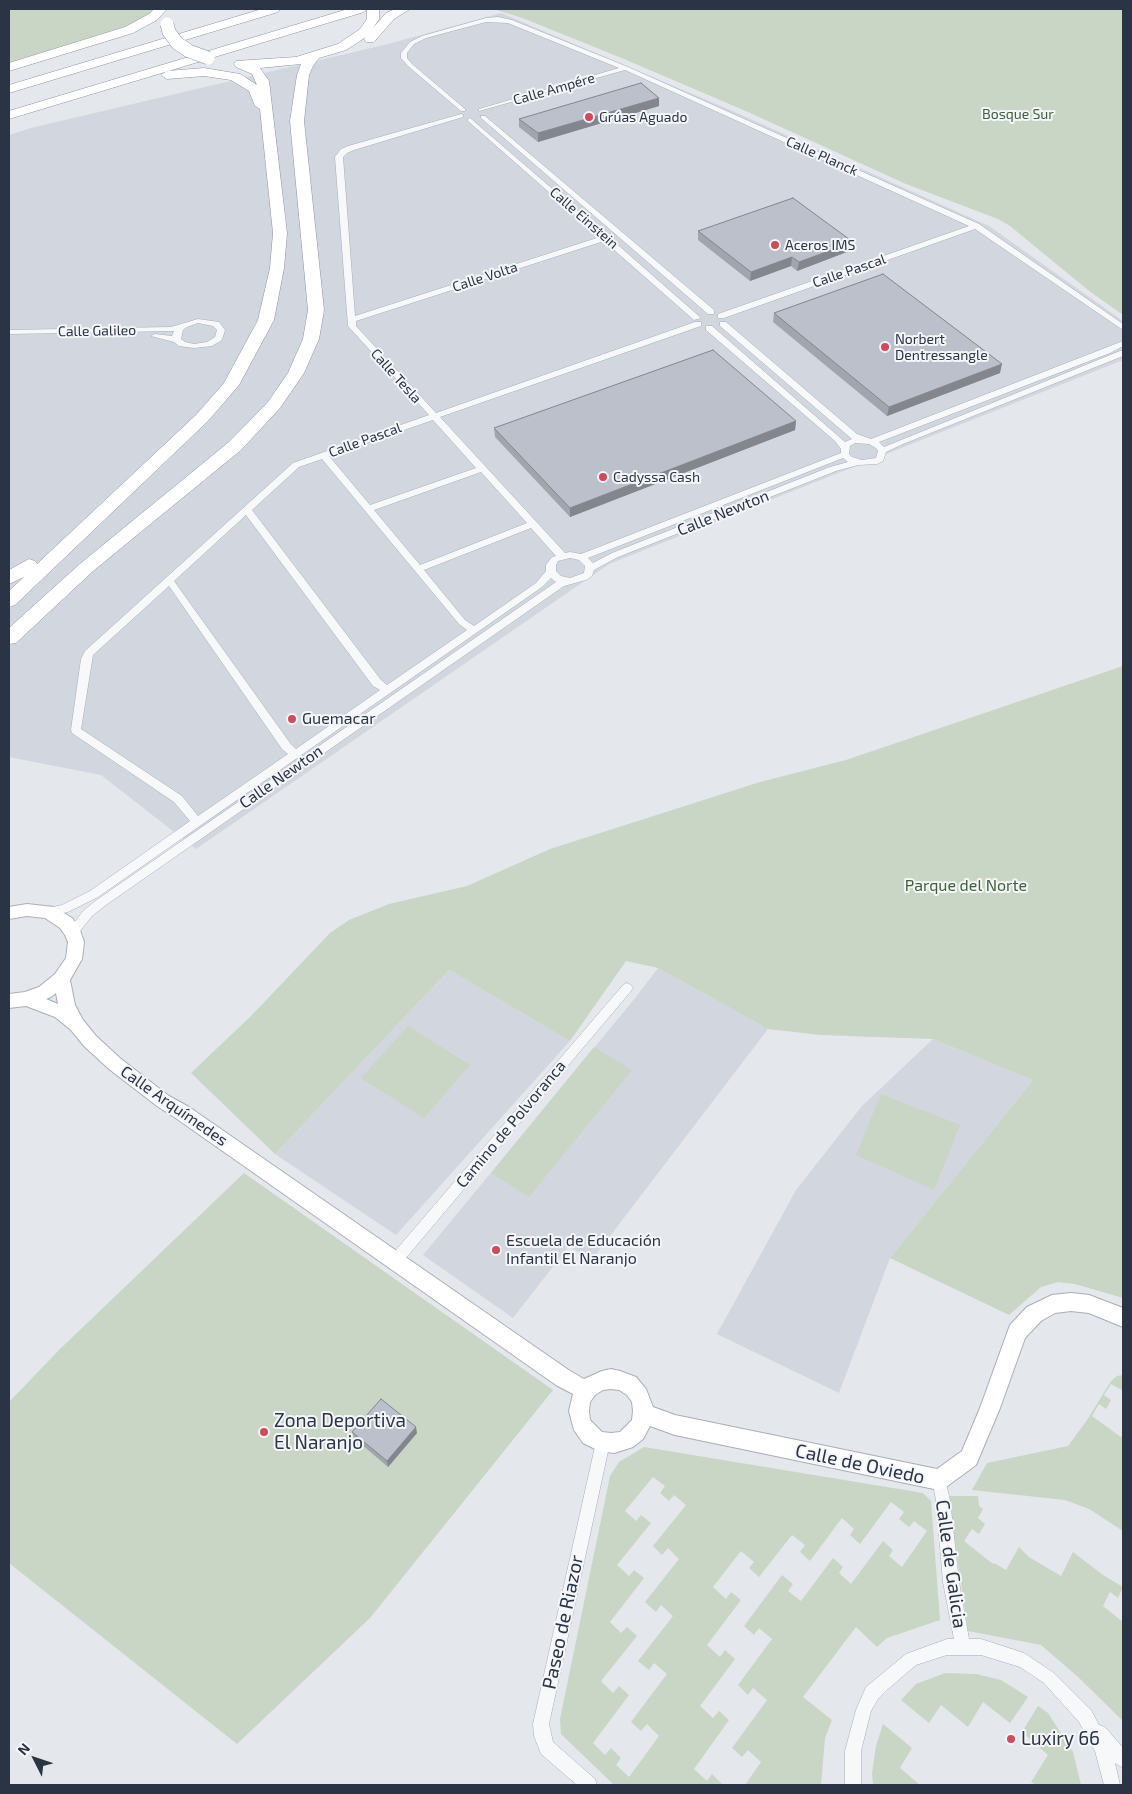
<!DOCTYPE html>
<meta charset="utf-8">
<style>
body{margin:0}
#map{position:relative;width:1132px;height:1794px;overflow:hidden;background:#e4e7ec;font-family:"Exo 2",sans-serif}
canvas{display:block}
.frame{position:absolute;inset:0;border:10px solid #2b3445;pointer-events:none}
.north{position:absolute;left:10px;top:1734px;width:50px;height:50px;-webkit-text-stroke:4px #f4f6f9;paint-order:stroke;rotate:311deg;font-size:14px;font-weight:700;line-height:20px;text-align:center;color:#2b3445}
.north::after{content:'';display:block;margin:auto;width:18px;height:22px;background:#2b3445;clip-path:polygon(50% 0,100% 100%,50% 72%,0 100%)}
</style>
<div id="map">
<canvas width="1132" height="1794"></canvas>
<div class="frame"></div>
<div class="north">N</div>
</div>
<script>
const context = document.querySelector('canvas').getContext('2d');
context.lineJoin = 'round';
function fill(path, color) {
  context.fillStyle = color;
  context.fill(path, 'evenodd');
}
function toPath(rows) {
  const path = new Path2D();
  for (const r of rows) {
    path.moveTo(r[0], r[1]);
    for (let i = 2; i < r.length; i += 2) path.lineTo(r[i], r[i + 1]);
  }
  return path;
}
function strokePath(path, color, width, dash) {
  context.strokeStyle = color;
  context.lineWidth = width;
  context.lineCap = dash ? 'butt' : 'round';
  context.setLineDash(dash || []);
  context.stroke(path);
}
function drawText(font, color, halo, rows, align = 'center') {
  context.font = font + ' "Exo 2",sans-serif';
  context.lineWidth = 4;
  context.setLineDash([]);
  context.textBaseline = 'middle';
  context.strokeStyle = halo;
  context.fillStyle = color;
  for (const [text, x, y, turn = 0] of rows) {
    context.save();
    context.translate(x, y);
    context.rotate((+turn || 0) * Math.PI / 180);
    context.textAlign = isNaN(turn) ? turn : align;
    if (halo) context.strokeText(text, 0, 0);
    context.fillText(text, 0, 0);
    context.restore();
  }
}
const built = toPath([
 [501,13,728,109,989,226,1123,321,1123,360,609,564,196,849,101,775,9,757,9,135,31,128,388,44],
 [658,968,768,1029,591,1261,569,1246,513,1318,423,1255,636,997],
 [449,970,570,1041,396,1235,275,1154],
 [933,1039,1033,1080,890,1258,839,1393,717,1334,796,1190,862,1106]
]);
const green = toPath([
 [9,9,155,9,150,15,133,24,9,63],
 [494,9,1123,9,1123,315,1088,290,1010,226,998,219,906,184,748,112,624,59,525,19],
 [1123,666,1123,1298,1075,1284,1058,1282,1041,1287,1009,1315,890,1258,1033,1080,933,1039,820,1035,768,1029,658,968,626,961,570,1041,449,970,275,1154,191,1073,251,1016,330,933,349,920,389,904,467,886,550,849,760,782,846,760],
 [408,1026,470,1065,424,1118,361,1078],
 [594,1047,632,1070,529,1197,491,1173],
 [881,1094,960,1125,934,1190,856,1155],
 [244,1173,553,1390,370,1618,237,1744,9,1563,9,1402,59,1350],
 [1123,1375,1123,1389,1122,1390,1111,1384,1104,1395,1111,1400,1106,1409,1099,1404,1092,1416,1121,1437,1123,1436,1123,1531,1089,1509,1065,1500,972,1490,987,1463,1068,1446,1087,1420,1111,1381,1117,1376],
 [644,1447,923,1493,931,1501,940,1620,887,1638,877,1647,856,1627,803,1697,832,1720,825,1738,821,1785,745,1785,761,1762,748,1750,742,1757,732,1748,767,1700,753,1688,748,1695,738,1685,772,1639,759,1628,754,1635,744,1626,782,1575,793,1584,788,1591,801,1601,833,1558,843,1567,839,1573,851,1584,883,1541,893,1550,889,1556,902,1567,927,1531,914,1521,909,1527,899,1519,904,1512,891,1502,860,1544,850,1535,854,1529,842,1518,810,1561,800,1552,805,1545,792,1535,759,1577,749,1568,754,1562,741,1551,713,1587,726,1599,731,1592,741,1600,707,1645,720,1657,725,1650,735,1659,700,1706,713,1718,719,1711,729,1720,694,1769,707,1781,712,1774,723,1785,614,1785,561,1734,560,1719,610,1476,619,1462],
 [653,1477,665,1486,660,1493,669,1501,674,1495,686,1505,653,1546,662,1555,668,1548,679,1559,645,1602,656,1612,661,1605,673,1616,638,1661,649,1670,654,1663,667,1674,631,1722,641,1731,647,1724,659,1736,629,1777,616,1765,621,1758,611,1748,605,1755,593,1743,629,1695,619,1686,613,1693,601,1681,637,1636,627,1627,621,1633,610,1622,644,1578,634,1570,629,1576,617,1565,651,1523,641,1515,636,1521,625,1511],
 [948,1496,978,1496,979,1506,983,1509,978,1518,985,1524,979,1534,972,1529,964,1541,993,1564,994,1563,1006,1570,1019,1547,1029,1557,1061,1576,1073,1552,1103,1575,1123,1587,1118,1598,1110,1592,1103,1606,1123,1622,1123,1721,1078,1677,1041,1645,968,1631],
 [945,1673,976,1674,1001,1680,1028,1697,1010,1723,983,1702,968,1727,941,1705,929,1723,901,1700,916,1684],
 [1038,1706,1048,1713,1073,1752,1081,1785,1036,1785,1031,1782,1048,1755,1022,1732],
 [883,1724,912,1748,900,1768,920,1785,873,1785,872,1773,876,1746]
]);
const street = toPath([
 [498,17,512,20,628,67,979,224,1123,324,1123,330,975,229,724,318,718,318,718,314,969,226,625,70,479,111,479,109,619,68,508,23,486,22,426,38,414,44,407,53,407,58,412,64,465,109,465,111,461,111,408,66,401,58,401,53,410,42,422,36,486,18,498,17],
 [461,114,463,115,463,117,354,150,347,153,343,157,355,316,600,237,468,121,468,119,470,118,606,235,614,234,614,238,611,239,701,318,694,320,604,241,356,321,356,326,436,413,695,322,701,322,701,326,440,417,565,553,570,552,581,554,841,453,841,449,835,441,706,330,706,326,712,326,845,442,852,439,720,326,720,322,726,322,857,434,871,439,1123,341,1123,346,1110,353,879,442,884,447,1120,351,1123,351,1123,356,903,444,886,452,883,461,877,464,858,465,836,471,618,557,594,570,592,576,586,580,564,586,106,905,92,916,77,935,69,935,67,932,69,929,84,910,98,899,556,582,551,578,542,587,98,897,68,912,48,916,44,915,42,912,44,909,62,905,90,891,190,821,174,802,72,733,71,730,81,659,85,651,293,463,429,415,348,326,335,157,341,149,348,146,461,114],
 [433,420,476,468,370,505,329,456,433,420],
 [855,443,869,444,876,448,878,451,876,458,862,460,852,457,849,454,850,446,855,443],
 [843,458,848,462,830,467,612,553,593,563,588,558,843,458],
 [322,459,459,624,467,630,387,685,381,680,252,510,299,467,322,459],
 [481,472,527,523,420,565,374,510,481,472],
 [246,515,373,686,380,690,296,749,290,743,174,581,246,515],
 [531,528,556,556,552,557,546,565,546,571,536,583,474,626,465,620,424,570,531,528],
 [570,558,579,560,585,566,584,573,570,578,561,576,556,571,556,565,558,561,570,558],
 [169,586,282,749,288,754,198,816,182,796,81,729,93,655,169,586],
 [481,116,485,116,714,310,714,314,708,314,481,118,481,116],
 [198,319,219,322,225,330,222,340,212,346,194,348,179,346,174,342,151,336,155,334,172,336,174,331,9,334,9,330,171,327,198,319],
 [198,323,213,326,217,330,215,337,207,342,194,344,185,342,181,339,183,330,187,327,198,323],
 [627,983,631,985,633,988,631,991,400,1265,395,1267,390,1265,388,1261,390,1257,623,985,627,983],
 [603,1435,608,1437,610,1442,549,1724,553,1742,595,1779,597,1785,577,1785,541,1754,534,1736,533,1724,596,1442,598,1437,603,1435],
 [939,1473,944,1475,950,1500,959,1582,969,1639,981,1639,1024,1653,1054,1673,1091,1710,1099,1725,1105,1727,1123,1748,1123,1768,1115,1763,1120,1785,1104,1785,1095,1751,1079,1722,1044,1683,1020,1667,981,1655,947,1655,916,1665,888,1689,878,1699,871,1711,861,1751,861,1785,845,1785,845,1751,856,1710,866,1687,906,1654,947,1639,954,1639,943,1582,936,1500,932,1480,934,1475,939,1473]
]);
const secondary = toPath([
 [27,904,54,907,72,918,79,927,84,942,82,959,70,980,75,1005,83,1020,96,1036,121,1059,169,1096,189,1107,570,1371,584,1379,602,1371,611,1369,620,1371,636,1377,646,1389,653,1407,675,1415,937,1469,962,1451,980,1408,1010,1325,1027,1307,1052,1295,1071,1293,1089,1295,1123,1308,1123,1327,1089,1313,1071,1311,1055,1313,1041,1321,1025,1338,1000,1408,976,1465,946,1487,939,1490,675,1435,650,1426,643,1439,633,1447,614,1453,599,1451,583,1443,574,1430,569,1411,573,1394,556,1385,177,1119,157,1106,109,1069,84,1046,71,1030,55,1017,26,1006,9,1008,9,994,25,992,39,987,55,974,66,958,68,942,65,935,60,928,45,918,27,916,9,919,9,907,27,904],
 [56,993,58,1004,46,999,51,997,56,993],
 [611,1389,619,1390,627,1395,632,1402,633,1411,632,1420,620,1432,611,1433,602,1432,590,1420,589,1411,590,1402,595,1395,603,1390,611,1389]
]);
const highway = toPath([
 [154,9,167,9,157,20,133,33,9,71,9,63,125,27,149,14,154,9],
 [262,9,280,9,278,12,9,93,9,85,262,9],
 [348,9,366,9,364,12,9,119,9,111,348,9],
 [367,9,379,9,379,19,373,28,386,13,395,9,410,9,394,19,374,42,366,42,364,39,366,37,346,50,319,58,313,66,309,75,304,121,324,310,319,339,304,373,280,408,241,450,93,571,16,643,9,644,9,628,81,563,229,442,268,402,288,373,303,339,308,310,290,121,297,75,301,64,260,68,269,81,287,233,284,268,274,320,239,385,208,421,15,605,9,607,9,591,24,577,9,584,9,570,29,559,35,561,37,564,196,415,224,383,258,320,270,268,273,233,260,109,255,106,249,91,231,80,204,76,167,79,161,75,167,71,204,68,240,74,257,85,252,74,236,67,234,64,236,61,296,57,338,44,360,29,367,19,367,9]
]);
const highwayBridge = toPath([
 [167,24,169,32,177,43,189,51,208,58]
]);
const wall = toPath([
 [659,106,538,142,519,127,519,119],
 [698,231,853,242,852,250,797,271,791,266,750,281,698,240],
 [774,313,1000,373,887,416,773,322],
 [796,421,795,430,570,517,495,437,494,428],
 [352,1432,417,1433,388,1467,354,1438]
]);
const shadedWall = toPath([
 [659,98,659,106,538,142,538,133],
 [853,242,852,250,797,271,799,262],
 [792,257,791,266,750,281,751,272],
 [1002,364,1000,373,887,416,889,407],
 [796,421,795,430,570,517,570,508],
 [416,1427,417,1433,388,1467,387,1461]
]);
const building = toPath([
 [641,83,659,98,538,133,519,119,641,83],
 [793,198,853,242,799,262,792,257,751,272,698,231,793,198],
 [883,274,1002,364,889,407,774,313,883,274],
 [713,350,796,421,570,508,494,428,713,350],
 [381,1399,416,1427,387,1461,352,1432,381,1399]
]);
const markers = [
 [589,117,5,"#d1495b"],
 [775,245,5,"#d1495b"],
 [885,347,5,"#d1495b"],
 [603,477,5,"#d1495b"],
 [292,719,5,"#d1495b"],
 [496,1250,5,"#d1495b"],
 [264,1432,5,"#d1495b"],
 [1011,1739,5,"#d1495b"]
];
const farStreetnames = [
 ["Calle Ampére",554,89,-16],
 ["Calle Planck",822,156,24],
 ["Calle Einstein",584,218,41],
 ["Calle Pascal",849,271,-19],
 ["Calle Volta",485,277,-18],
 ["Calle Galileo",97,331,-1],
 ["Calle Tesla",396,376,48],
 ["Calle Pascal",365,440,-20]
];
const farParknames = [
 ["Bosque Sur",1018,114]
];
const farPoinames = [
 ["Grúas Aguado",599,117],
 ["Aceros IMS",785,245],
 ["Norbert",895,339],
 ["Dentressangle",895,355],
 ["Cadyssa Cash",613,477]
];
const streetNames = [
 ["Calle Newton",723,513,-22],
 ["Calle Newton",281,777,-35],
 ["Calle Arquímedes",174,1106,35],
 ["Camino de Polvoranca",511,1124,-50]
];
const poiNames = [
 ["Guemacar",302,719],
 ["Escuela de Educación",506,1241],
 ["Infantil El Naranjo",506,1259]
];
const parkNames = [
 ["Parque del Norte",966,886]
];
const nearPoinames = [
 ["Zona Deportiva",274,1421],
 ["El Naranjo",274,1443],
 ["Luxiry 66",1021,1739]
];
const nearStreetnames = [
 ["Calle de Oviedo",860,1464,12],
 ["Calle de Galicia",951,1564,82],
 ["Paseo de Riazor",563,1622,-78]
];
fill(built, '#d2d6de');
fill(green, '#c9d6c5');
strokePath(street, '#a9aeb7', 1);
strokePath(secondary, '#a9aeb7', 2);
strokePath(highway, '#8b94a3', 1);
fill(street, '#f7f8fa');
fill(secondary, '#fff');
fill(highway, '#fff');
strokePath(highwayBridge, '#8b94a3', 14, []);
strokePath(highwayBridge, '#fff', 13);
fill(wall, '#a1a5ae');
fill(shadedWall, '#83868d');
fill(building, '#bbc0ca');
strokePath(building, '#83868d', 1);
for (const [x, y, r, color] of markers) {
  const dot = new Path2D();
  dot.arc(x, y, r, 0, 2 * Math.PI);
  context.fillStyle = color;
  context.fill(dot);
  strokePath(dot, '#f4f6f9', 2);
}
drawText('14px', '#2b3445', '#f4f6f9', farStreetnames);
drawText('14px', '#3f6138', '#f4f6f9', farParknames);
drawText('14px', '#2b3445', '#f4f6f9', farPoinames, 'left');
drawText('16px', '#2b3445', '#f4f6f9', streetNames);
drawText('16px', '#2b3445', '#f4f6f9', poiNames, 'left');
drawText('16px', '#3f6138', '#f4f6f9', parkNames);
drawText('19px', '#2b3445', '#f4f6f9', nearPoinames, 'left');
drawText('19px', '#2b3445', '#f4f6f9', nearStreetnames);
</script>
